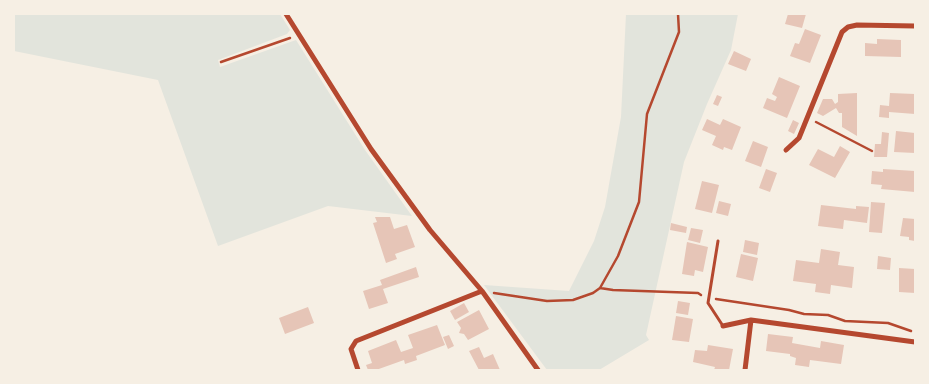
<!DOCTYPE html>
<style>
body{margin:0}
#map{position:relative;width:929px;height:384px;overflow:hidden;background:#f6efe4;font-family:"Crimson Pro",serif}
canvas{display:block}
.frame{position:absolute;inset:0;border:15px solid #f6efe4;pointer-events:none}
</style>
<div id="map">
<canvas width="929" height="384"></canvas>
<div class="frame"></div>
</div>
<script>
const context = document.querySelector('canvas').getContext('2d');
context.lineJoin = 'round';
function fill(path, color) {
  context.fillStyle = color;
  context.fill(path, 'evenodd');
}
function toPath(rows) {
  const path = new Path2D();
  for (const r of rows) {
    path.moveTo(r[0], r[1]);
    for (let i = 2; i < r.length; i += 2) path.lineTo(r[i], r[i + 1]);
  }
  return path;
}
function strokePath(path, color, width, dash) {
  context.strokeStyle = color;
  context.lineWidth = width;
  context.lineCap = dash ? 'butt' : 'round';
  context.setLineDash(dash || []);
  context.stroke(path);
}
const green = toPath([
 [14,14,280,14,290,30,287,34,218,60,220,67,296,40,365,150,412,216,328,206,218,246,158,80,14,51],
 [626,14,738,14,731,50,707,104,684,162,646,335,649,340,599,370,547,370,484,285,569,291,594,241,605,207,621,117]
]);
const building = toPath([
 [788,14,806,14,802,28,785,24],
 [805,29,821,35,810,63,790,56,795,43,799,44],
 [877,39,901,40,901,57,865,56,865,43,877,44],
 [734,51,751,59,746,71,728,64],
 [779,77,800,86,787,118,763,108,767,98,775,101,777,97,772,94],
 [857,93,857,136,842,127,842,113,839,113,836,108,823,116,817,113,823,99,832,99,835,104,838,102,838,94],
 [890,93,915,94,915,114,889,112,889,118,879,117,880,105,889,106],
 [717,95,722,97,718,106,713,104],
 [707,119,720,125,723,119,741,127,732,150,724,147,723,150,712,145,716,136,702,130],
 [793,120,799,123,794,134,788,131],
 [896,131,915,133,915,153,894,152],
 [882,132,889,133,887,157,874,157,875,144,881,144],
 [753,141,768,147,761,167,745,161],
 [840,146,850,152,835,178,809,165,818,149,834,157],
 [766,169,777,173,770,192,759,188],
 [883,169,915,171,915,192,881,189,882,185,871,184,872,171,883,172],
 [702,181,719,185,712,213,695,209],
 [719,201,731,204,728,216,716,213],
 [871,202,885,203,882,233,869,232],
 [821,205,856,209,856,206,869,207,867,223,844,220,843,229,818,226],
 [375,217,390,217,394,229,407,225,415,247,395,254,397,259,386,263,373,223,377,222],
 [903,218,915,219,915,241,909,240,909,237,900,236],
 [671,223,687,227,686,233,670,230],
 [691,228,703,230,700,243,688,240],
 [745,240,759,243,757,255,743,252],
 [687,242,708,247,703,272,695,270,694,276,682,274],
 [821,249,840,252,838,265,854,267,852,288,831,285,830,294,815,292,816,284,793,281,796,260,819,263],
 [741,254,758,258,753,281,736,277],
 [878,256,891,258,890,270,877,269],
 [416,267,419,277,383,289,388,303,369,309,363,291,382,285,380,280],
 [899,268,915,269,915,293,899,292],
 [678,301,690,303,688,315,676,313],
 [464,303,469,312,455,320,450,311],
 [308,307,314,323,285,334,279,318],
 [479,310,489,329,468,340,464,334,459,333,461,328,457,322],
 [676,316,693,319,689,342,672,340],
 [437,325,445,345,416,356,417,360,405,364,404,360,376,370,368,370,366,365,372,363,368,351,396,340,401,352,413,348,408,335],
 [768,334,793,337,792,343,820,348,821,341,844,345,841,364,810,360,809,367,795,365,796,358,790,356,790,354,766,351],
 [449,335,454,346,448,349,443,337],
 [708,345,733,349,729,370,714,370,715,367,693,362,695,350,707,351],
 [479,347,484,358,493,354,500,370,479,370,469,351]
]);
const path = toPath([
 [221,62,290,38],
 [816,122,872,151],
 [600,288,613,290,698,293,701,295],
 [494,293,547,301,573,300,593,293,600,288,618,256,639,202,647,114,679,32,678,14],
 [716,299,789,310,804,314,828,315,845,321,888,323,911,331]
]);
const service = toPath([
 [718,241,708,303,723,326]
]);
const minor = toPath([
 [286,14,371,149,430,230,482,291,538,370],
 [786,150,799,138,842,32,848,27,857,25,915,26],
 [723,326,751,320,915,342],
 [358,370,351,349,356,341,482,291],
 [745,370,751,320]
]);
fill(green, '#e2e4dc');
fill(building, '#e6c5b7');
strokePath(path, '#b5482f', 2.5);
strokePath(service, '#b5482f', 3);
strokePath(minor, '#b5482f', 5);
</script>
